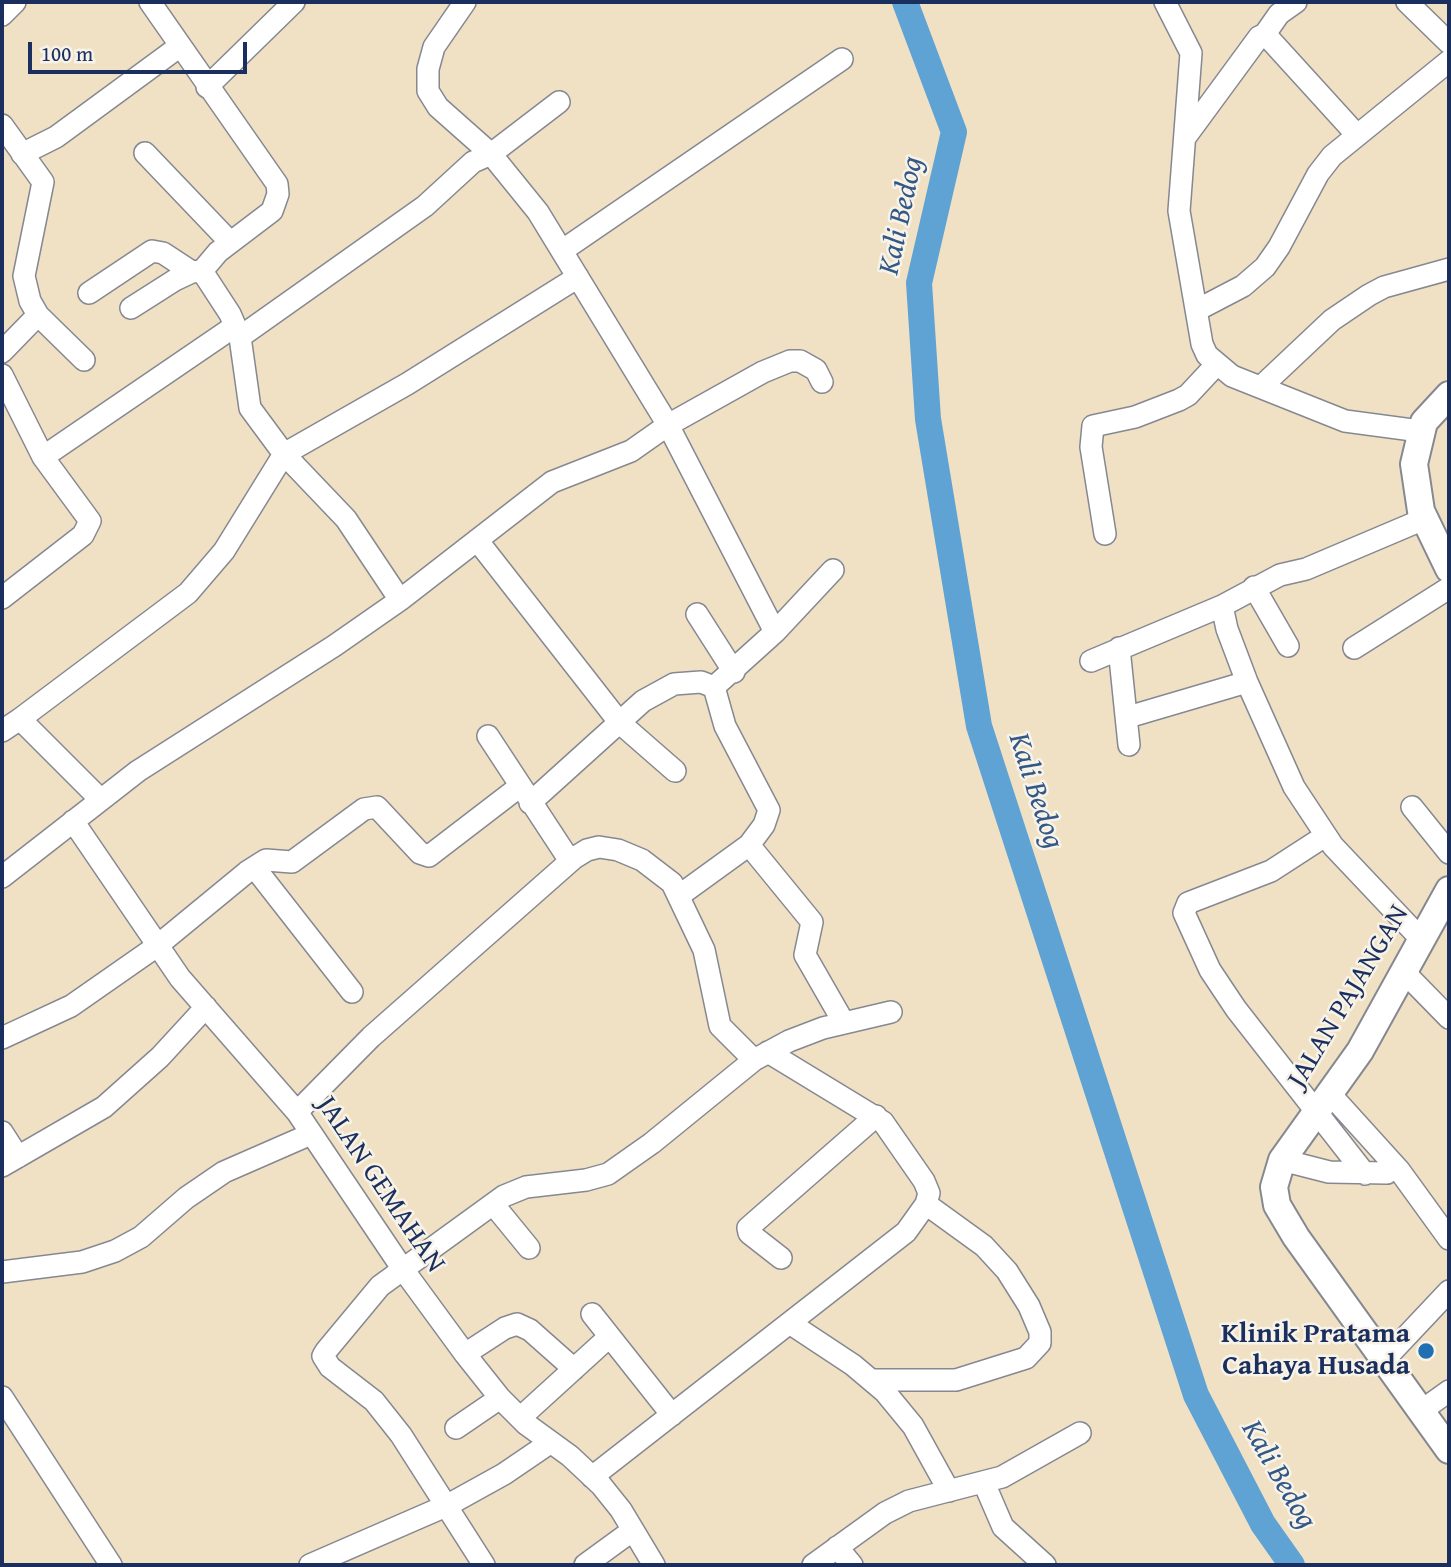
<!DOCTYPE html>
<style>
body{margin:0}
#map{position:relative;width:1451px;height:1567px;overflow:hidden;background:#f0e1c4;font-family:"Gentium Book Plus",serif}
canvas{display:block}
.frame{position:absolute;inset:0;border:4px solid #1b2f5e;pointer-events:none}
.scale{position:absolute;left:28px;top:42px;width:219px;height:32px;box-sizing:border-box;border:4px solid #1b2f5e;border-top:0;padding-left:9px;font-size:21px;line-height:24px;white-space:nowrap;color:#1b2f5e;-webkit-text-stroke:5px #f7f3e8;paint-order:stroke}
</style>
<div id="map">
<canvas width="1451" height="1567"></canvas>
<div class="frame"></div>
<div class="scale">100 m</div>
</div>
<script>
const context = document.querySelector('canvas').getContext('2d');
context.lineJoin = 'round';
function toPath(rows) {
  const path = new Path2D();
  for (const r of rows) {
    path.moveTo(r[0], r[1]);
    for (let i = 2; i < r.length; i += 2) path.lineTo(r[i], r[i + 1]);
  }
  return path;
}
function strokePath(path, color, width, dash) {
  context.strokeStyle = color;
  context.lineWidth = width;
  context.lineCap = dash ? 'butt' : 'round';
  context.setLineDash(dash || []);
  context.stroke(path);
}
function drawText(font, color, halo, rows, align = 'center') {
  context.font = font + ' "Gentium Book Plus",serif';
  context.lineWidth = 5;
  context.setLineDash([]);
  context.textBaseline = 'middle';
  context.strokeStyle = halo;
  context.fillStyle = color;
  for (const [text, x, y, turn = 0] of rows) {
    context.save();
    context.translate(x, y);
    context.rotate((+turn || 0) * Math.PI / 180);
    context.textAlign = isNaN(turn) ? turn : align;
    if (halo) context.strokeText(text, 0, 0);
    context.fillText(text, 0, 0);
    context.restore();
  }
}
const river = toPath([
 [905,2,954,132,919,283,928,419,979,726,1196,1395,1263,1524,1292,1565]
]);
const minor = toPath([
 [465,2,434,47,428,69,428,91,438,107,491,154,559,102],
 [1165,2,1191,53,1179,211,1202,344,1207,355,1232,376,1345,421,1420,431],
 [1407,2,1449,43],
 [2,15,15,2],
 [1265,34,1279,14,1296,2],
 [207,87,294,2],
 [2,125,43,182,24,276,30,301,38,315,84,360],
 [1187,135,1259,37,1265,34,1356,134],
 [145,153,230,242],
 [22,154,56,137,180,46],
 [563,250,842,59],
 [89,293,152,251,163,253,192,272],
 [131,308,175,280,192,272,202,271],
 [1197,310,1243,286,1265,267,1279,247,1318,174,1332,156,1449,61],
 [240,337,425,206,473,162,491,154,538,212,668,425,775,632],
 [2,352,38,315],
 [2,375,43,457,90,521,83,535,2,598],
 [1263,385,1332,320,1369,295,1384,287,1449,269],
 [43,457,235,326],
 [1105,534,1091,447,1093,426,1135,417,1179,400,1188,395,1216,365],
 [477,540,620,723,675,771],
 [1254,587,1288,646],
 [400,600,552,482,631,451,668,425,763,372,790,361,800,361,816,370,822,382],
 [697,614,734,672],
 [1119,648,1129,745],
 [1354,648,1449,588],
 [1091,661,1222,606],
 [1128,717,1247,682],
 [20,719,188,593,224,551,284,454,407,384,578,277],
 [2,731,20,719,100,799],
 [488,736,570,861],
 [530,803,643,701,674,684,701,682,714,687],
 [1412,807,1449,853],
 [73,821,180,978,297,1112,402,1268,465,1354,500,1398,526,1424,570,1456,601,1485,621,1510,654,1565],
 [1325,836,1271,871,1188,903,1184,913,1210,970,1236,1009,1365,1174],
 [749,845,812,922,805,955,844,1023],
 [255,868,352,992],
 [2,877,138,771,334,646,400,600,346,519,284,454,250,408,240,337,230,314,202,271,218,252,272,211,278,194,277,184,150,2],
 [680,895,749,845,764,825,769,810,725,726,714,687,775,632,833,570],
 [1420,938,1333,846,1294,787,1247,682,1227,629,1222,606,1280,575,1306,569,1424,519],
 [1403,971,1449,1018],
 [2,1038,71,1006,157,946,247,872,266,860,292,862,364,809,377,807,420,853,429,856,519,787],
 [1331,1095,1399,1170,1449,1239],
 [297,1112,371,1037,574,858,587,850,599,847,618,850,642,860,672,883,704,950,720,1026,754,1060],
 [2,1132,18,1157],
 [1282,1160,1329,1172,1387,1173],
 [2,1166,104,1107,160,1057,206,1007],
 [493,1204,529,1248],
 [781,1258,749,1233,748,1228,876,1116],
 [2,1272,82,1262,115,1251,141,1237,186,1198,224,1172,311,1134],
 [592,1314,672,1415],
 [791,1324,853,1365,885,1392,913,1426,949,1491],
 [465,1354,505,1328,517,1324,530,1330,574,1369],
 [1384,1360,1449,1291],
 [873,1380,956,1380,1026,1358,1040,1343,1040,1332,1029,1306,1007,1271,984,1246,926,1204],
 [2,1397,111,1565],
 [1421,1411,1449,1391],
 [520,1418,609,1337],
 [456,1428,500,1398],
 [592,1477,906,1232,926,1204,929,1193,924,1181,883,1122,768,1052],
 [984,1483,1003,1527,1045,1565],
 [837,1547,852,1565],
 [310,1565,448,1505,504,1474,551,1442],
 [484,1565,401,1435,374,1401,330,1367,323,1356,326,1351,380,1286,504,1196,526,1187,586,1180,608,1174,652,1143,754,1060,789,1041,823,1028,891,1012],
 [585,1565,633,1530],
 [813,1565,885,1513,909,1501,1002,1477,1080,1433]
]);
const major = toPath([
 [1449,395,1424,422,1414,464,1421,511,1449,569],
 [1449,890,1360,1051,1282,1160,1274,1187,1277,1205,1296,1237,1449,1450]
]);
const markers = [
 [1426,1351,9,"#1f6fb2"]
];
const streetNames = [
 ["JALAN PAJANGAN",1349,997,-59],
 ["JALAN GEMAHAN",380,1185,56]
];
const poiNames = [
 ["Klinik Pratama",1410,1335],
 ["Cahaya Husada",1410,1367]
];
const waterNames = [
 ["Kali Bedog",902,216,-78],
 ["Kali Bedog",1035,791,72],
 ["Kali Bedog",1278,1475,60]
];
strokePath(river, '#5fa2d4', 26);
strokePath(minor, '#868891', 24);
strokePath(major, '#868891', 30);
strokePath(minor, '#fff', 21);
strokePath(major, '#fff', 26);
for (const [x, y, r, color] of markers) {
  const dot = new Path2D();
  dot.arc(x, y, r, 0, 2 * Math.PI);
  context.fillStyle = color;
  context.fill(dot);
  strokePath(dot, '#f7f3e8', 2.5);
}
drawText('28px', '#1b2f5e', '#f7f3e8', streetNames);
drawText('bold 28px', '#1b2f5e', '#f7f3e8', poiNames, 'right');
drawText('italic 30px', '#335787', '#f7f3e8', waterNames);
</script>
